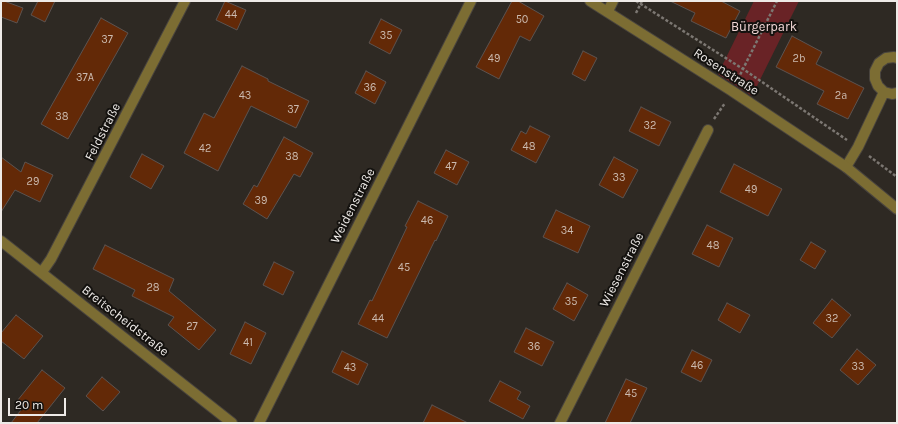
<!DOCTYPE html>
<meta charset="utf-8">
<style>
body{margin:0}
#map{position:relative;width:898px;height:424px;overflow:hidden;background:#2e2923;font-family:Karla,sans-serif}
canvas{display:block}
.frame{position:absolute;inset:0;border:2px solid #eeeae7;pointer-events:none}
.scale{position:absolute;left:8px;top:398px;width:58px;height:18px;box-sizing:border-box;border:2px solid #eeeae7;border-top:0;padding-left:5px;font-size:12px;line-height:14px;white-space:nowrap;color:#eeeae7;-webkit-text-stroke:3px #14120f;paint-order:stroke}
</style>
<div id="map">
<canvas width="898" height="424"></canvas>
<div class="frame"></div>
<div class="scale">20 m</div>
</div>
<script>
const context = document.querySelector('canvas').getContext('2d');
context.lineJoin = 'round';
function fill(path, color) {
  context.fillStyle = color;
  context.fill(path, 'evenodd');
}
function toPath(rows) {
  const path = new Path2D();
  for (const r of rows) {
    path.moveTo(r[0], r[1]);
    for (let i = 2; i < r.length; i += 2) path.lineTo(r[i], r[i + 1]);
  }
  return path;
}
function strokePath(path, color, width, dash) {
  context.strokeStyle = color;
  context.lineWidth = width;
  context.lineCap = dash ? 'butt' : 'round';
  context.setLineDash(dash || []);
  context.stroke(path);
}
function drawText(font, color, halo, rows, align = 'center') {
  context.font = font + ' Karla,sans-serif';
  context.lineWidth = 4;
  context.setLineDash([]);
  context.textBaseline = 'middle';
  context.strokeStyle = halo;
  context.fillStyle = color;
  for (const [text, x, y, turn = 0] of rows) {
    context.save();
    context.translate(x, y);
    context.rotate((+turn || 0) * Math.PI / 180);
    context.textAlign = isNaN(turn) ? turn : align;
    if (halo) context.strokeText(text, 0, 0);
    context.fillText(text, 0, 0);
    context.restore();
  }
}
const green = toPath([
 [754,1,799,1,752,96,718,74]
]);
const building = toPath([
 [1,1,4,1,23,8,17,23,1,17,1,1],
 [38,1,55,1,45,22,31,15,38,1],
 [225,1,246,10,237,30,216,20,225,1],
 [512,1,518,1,544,16,530,41,520,36,499,79,476,67,512,1],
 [670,1,721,1,740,11,726,38,691,21,695,13,670,1],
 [101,18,128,33,68,139,41,124,101,18],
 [381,19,402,30,390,54,369,43,381,19],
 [792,36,822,52,816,64,864,88,848,119,817,104,824,91,776,67,792,36],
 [583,51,597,58,585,81,572,74,583,51],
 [242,66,268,79,268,81,309,101,296,128,251,106,218,171,184,153,204,113,214,118,242,66],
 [366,71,386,82,375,104,355,93,366,71],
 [641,107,671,122,659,146,629,131,641,107],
 [530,126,550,136,536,163,511,150,521,131,526,134,530,126],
 [284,137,313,153,300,177,294,174,267,219,243,204,254,185,257,187,284,137],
 [446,150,469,162,457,185,434,173,446,150],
 [142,154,164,166,151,189,130,177,142,154],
 [1,157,21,172,25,162,53,175,40,202,15,190,1,212,1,157],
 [614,157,638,170,623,198,599,185,614,157],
 [734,164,782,189,768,216,720,192,734,164],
 [418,201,448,216,436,241,435,240,387,338,358,324,370,300,372,301,407,227,405,226,418,201],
 [556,210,590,226,578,253,543,237,556,210],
 [707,225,733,238,719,267,692,254,707,225],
 [811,242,826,251,815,269,800,260,811,242],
 [105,245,174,279,169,291,216,330,199,350,168,325,174,317,132,296,135,290,93,269,105,245],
 [274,262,294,272,283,295,263,285,274,262],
 [567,283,588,295,574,321,553,309,567,283],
 [832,299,851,315,832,338,813,323,832,299],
 [727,303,750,315,740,333,718,320,727,303],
 [16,315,43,336,24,359,1,341,1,333,16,315],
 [245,322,266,333,251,364,230,354,245,322],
 [526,328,554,342,542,366,514,352,526,328],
 [857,349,876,365,858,385,840,370,857,349],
 [692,350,712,360,701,382,681,372,692,350],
 [342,351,368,364,358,385,332,372,342,351],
 [42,370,65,388,37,423,11,423,24,406,17,401,42,370],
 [102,377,120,392,103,411,86,396,102,377],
 [626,379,647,388,630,423,605,423,626,379],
 [500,381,521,392,517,399,530,406,523,419,489,401,500,381],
 [432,405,468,423,423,423,432,405]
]);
const path = toPath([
 [636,1,743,69,847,140],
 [636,13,642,1],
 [738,79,777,1],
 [714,119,725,103],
 [869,156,897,177]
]);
const lane = toPath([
 [897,58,894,57,886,58,879,63,875,71,875,79,878,86,884,92,892,94,897,93],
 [846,167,858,147,884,92]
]);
const street = toPath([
 [590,1,732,91,846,167,897,209],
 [608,11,613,1],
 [1,241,232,423],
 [42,272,51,259,185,1],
 [259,423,471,1],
 [560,423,708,130]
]);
const numberNames = [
 ["44",231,15],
 ["50",522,20],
 ["35",386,36],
 ["37",107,40],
 ["49",494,59],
 ["2b",799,59],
 ["37A",85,78],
 ["36",370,88],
 ["43",245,96],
 ["2a",841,96],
 ["37",293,110],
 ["38",62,117],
 ["32",650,126],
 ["48",529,147],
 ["42",205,149],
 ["38",292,157],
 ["47",451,167],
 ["33",619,178],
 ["29",33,182],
 ["49",751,190],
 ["39",261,201],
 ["46",427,221],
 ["34",567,231],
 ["48",713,246],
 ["45",404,268],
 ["28",153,288],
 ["35",571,302],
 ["44",378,319],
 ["32",832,319],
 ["27",192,327],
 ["41",248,343],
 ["36",534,347],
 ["46",697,366],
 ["33",858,367],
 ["43",350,368],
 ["45",631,394]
];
const parkNames = [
 ["Bürgerpark",764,27]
];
const streetNames = [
 ["Rosenstraße",726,72,33],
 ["Feldstraße",103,132,-63],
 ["Weidenstraße",353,206,-63],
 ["Wiesenstraße",622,270,-63],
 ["Breitscheidstraße",125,321,38]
];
fill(green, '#692326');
fill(building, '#632907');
strokePath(building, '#5c5350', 1);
strokePath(lane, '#49443e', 12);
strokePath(street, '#49443e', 12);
strokePath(path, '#7c7772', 2.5, [3, 2]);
strokePath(lane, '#7c6d33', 10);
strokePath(street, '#7c6d33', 10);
drawText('11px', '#cbbaaf', null, numberNames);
drawText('13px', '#f2d7d6', '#14120f', parkNames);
drawText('13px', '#eeeae7', '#14120f', streetNames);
</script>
